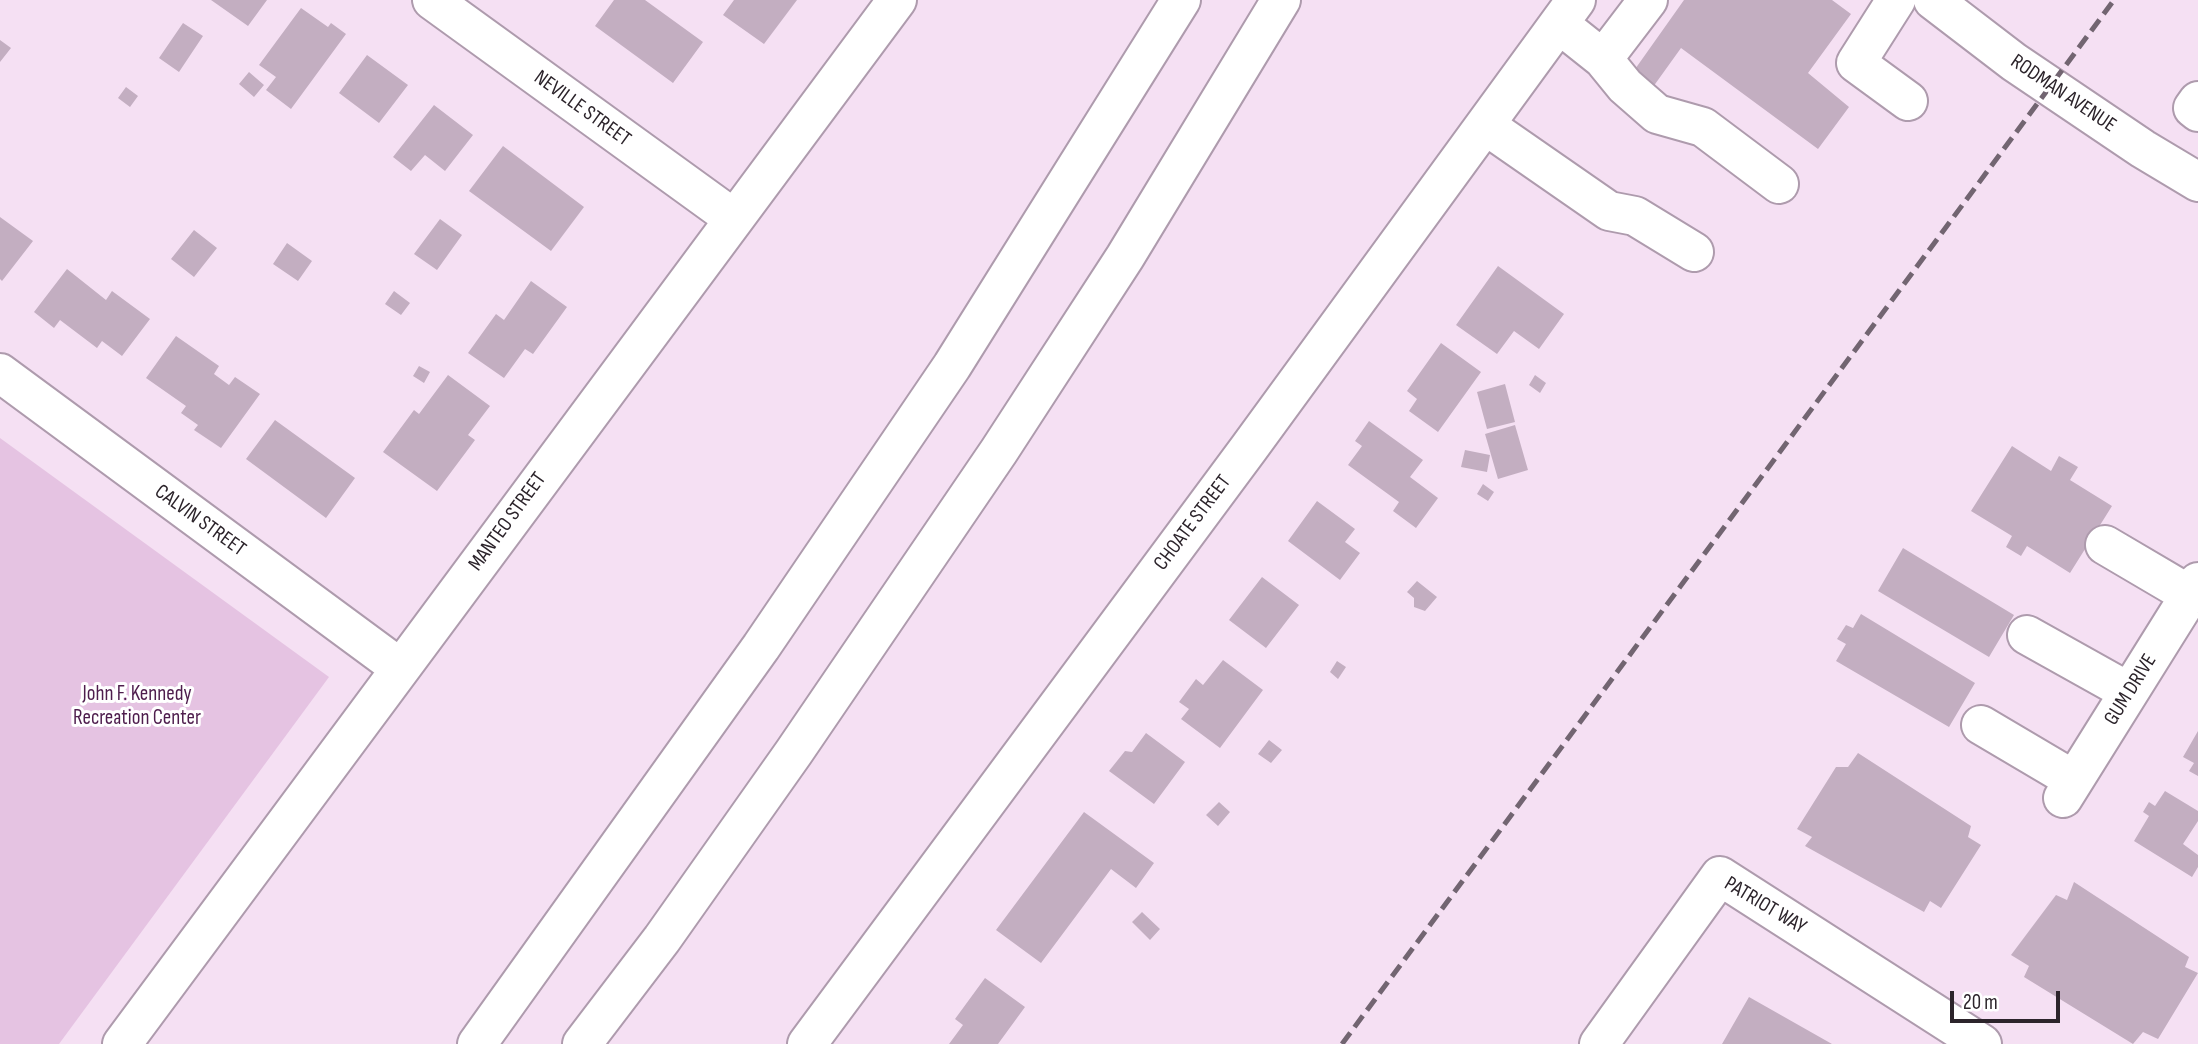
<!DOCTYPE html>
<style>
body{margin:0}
#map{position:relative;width:2198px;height:1044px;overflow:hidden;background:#f5e0f3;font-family:"Sofia Sans Condensed",sans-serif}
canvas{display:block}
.scale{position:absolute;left:1950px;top:991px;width:110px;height:32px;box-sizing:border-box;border:4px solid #2c242b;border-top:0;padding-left:9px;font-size:21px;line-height:24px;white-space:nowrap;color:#2c242b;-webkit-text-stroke:5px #fff;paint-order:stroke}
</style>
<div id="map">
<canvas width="2198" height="1044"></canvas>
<div class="scale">20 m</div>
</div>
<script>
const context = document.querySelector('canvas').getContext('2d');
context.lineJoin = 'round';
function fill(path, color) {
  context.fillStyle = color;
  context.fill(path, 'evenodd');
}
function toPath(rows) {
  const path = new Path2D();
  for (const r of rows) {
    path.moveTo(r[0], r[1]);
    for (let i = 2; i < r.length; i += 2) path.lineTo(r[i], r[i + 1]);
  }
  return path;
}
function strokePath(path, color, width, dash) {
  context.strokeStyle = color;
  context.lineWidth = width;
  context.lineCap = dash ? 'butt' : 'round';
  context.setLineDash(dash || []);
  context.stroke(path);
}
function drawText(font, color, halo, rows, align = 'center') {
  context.font = font + ' "Sofia Sans Condensed",sans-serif';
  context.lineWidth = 6;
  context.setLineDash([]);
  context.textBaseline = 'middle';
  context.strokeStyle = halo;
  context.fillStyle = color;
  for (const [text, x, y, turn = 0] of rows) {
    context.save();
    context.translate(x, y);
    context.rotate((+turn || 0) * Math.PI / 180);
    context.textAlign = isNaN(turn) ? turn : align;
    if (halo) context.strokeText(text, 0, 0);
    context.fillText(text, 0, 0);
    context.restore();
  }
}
const green = toPath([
 [0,438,329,677,59,1044,0,1044]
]);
const building = toPath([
 [211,0,267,0,248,26],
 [614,0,645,0,703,42,673,83,595,26],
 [734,0,797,0,764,44,723,15],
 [1684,0,1832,0,1851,14,1808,73,1849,107,1818,149,1681,48,1653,87,1633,72],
 [301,8,328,27,331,23,346,34,291,109,266,90,276,77,259,65],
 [183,23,203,36,179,72,159,58],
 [0,40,11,48,0,62],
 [367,55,408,85,379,123,339,93],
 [249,72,264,85,254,97,239,84],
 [126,87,138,96,130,107,118,98],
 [434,105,473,135,445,171,425,155,411,171,393,157],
 [503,146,584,207,551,251,469,191],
 [0,217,33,241,2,281,0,279],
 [440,219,462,235,437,270,414,254],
 [194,230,217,248,194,277,171,259],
 [287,243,312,261,298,281,273,264],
 [1498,266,1564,314,1539,349,1514,331,1497,354,1456,325],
 [67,269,106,300,112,291,150,319,122,356,102,341,97,348,60,320,54,328,34,312],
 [531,281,567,307,533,354,525,349,504,378,468,353,496,314,504,320],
 [394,291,410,303,401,315,385,304],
 [176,336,219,366,214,374,229,385,235,377,260,394,221,448,194,430,198,425,181,413,186,406,146,378],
 [1441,343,1481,372,1438,432,1409,411,1417,399,1407,391],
 [419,366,430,372,424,383,413,376],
 [448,375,490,406,468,435,475,440,437,491,383,452,414,410,419,414],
 [1535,375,1546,383,1540,393,1529,385],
 [1505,384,1515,422,1487,429,1477,392],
 [275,420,355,478,326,518,246,459],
 [1369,421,1423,460,1410,477,1438,498,1416,528,1393,511,1399,502,1348,465,1362,446,1355,441],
 [1515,425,1528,470,1498,479,1485,434],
 [2012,446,2051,471,2059,456,2078,467,2070,480,2112,506,2070,573,2027,546,2021,556,2006,547,2012,536,1971,511],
 [1465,450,1490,455,1487,472,1461,467],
 [1483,484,1494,492,1488,501,1477,494],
 [1317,501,1355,529,1345,542,1360,553,1340,580,1288,541],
 [1903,548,2014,615,1989,657,1878,591],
 [1262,577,1299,605,1266,648,1229,620],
 [1417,581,1437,597,1425,611,1414,607,1414,598,1407,592],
 [1861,614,1975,683,1949,727,1836,661,1846,644,1837,639,1846,625,1853,628],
 [1223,660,1263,690,1220,748,1181,719,1189,709,1179,702,1196,679,1203,685],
 [1337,661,1346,667,1338,679,1330,672],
 [2198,731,2198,776,2189,771,2194,763,2183,757],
 [1146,733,1185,762,1154,804,1109,771,1125,751,1132,752],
 [1269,740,1282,750,1271,763,1258,754],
 [1858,753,1971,826,1968,837,1981,845,1941,908,1930,901,1924,912,1805,846,1812,837,1797,829,1836,767,1848,767],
 [2165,791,2198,811,2198,821,2183,844,2198,855,2198,867,2192,877,2134,841,2149,816,2143,812,2149,802,2155,806],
 [1219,802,1230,812,1218,826,1206,815],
 [1084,812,1154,863,1136,888,1111,869,1041,963,996,930],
 [2074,882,2189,957,2185,967,2198,973,2158,1039,2143,1032,2133,1044,2024,977,2029,966,2011,955,2056,895,2067,900],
 [1142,912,1160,929,1150,940,1132,922],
 [985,978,1025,1007,998,1044,949,1044,963,1025,955,1019],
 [1749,997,1832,1044,1722,1044]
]);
const minor = toPath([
 [432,0,733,218],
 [1896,0,1856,63,1908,101],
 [1933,0,2014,62,2143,149,2198,182],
 [1559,24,1603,59,1625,86,1657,114,1703,127,1779,184],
 [1603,59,1648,0],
 [2198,101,2193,108,2198,112],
 [1485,125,1609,211,1635,216,1694,252],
 [0,373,400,668],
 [2105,545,2190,595],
 [2027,635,2129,692],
 [1981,725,2074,780],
 [2063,798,2198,582],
 [122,1044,897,0],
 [807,1044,1249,448,1576,0],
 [1599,1044,1720,876,1982,1044]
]);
const highway = toPath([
 [477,1044,761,647,952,366,1181,0],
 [582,1044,662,939,794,752,999,451,1125,257,1281,0]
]);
const rail = toPath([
 [1342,1044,2114,0]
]);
const streetNames = [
 ["RODMAN AVENUE",2063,94,34],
 ["NEVILLE STREET",582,109,36],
 ["CALVIN STREET",200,521,36],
 ["MANTEO STREET",508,522,-54],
 ["CHOATE STREET",1193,523,-53],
 ["GUM DRIVE",2131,690,-58],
 ["PATRIOT WAY",1765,906,31]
];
const parkNames = [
 ["John F. Kennedy",137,695],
 ["Recreation Center",137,719]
];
fill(green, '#e5c3e2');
fill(building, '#c3aec1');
strokePath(minor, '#ae9bad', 42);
strokePath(highway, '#ae9bad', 42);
strokePath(minor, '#fff', 38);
strokePath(highway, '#fff', 38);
strokePath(rail, '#726571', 5, [14, 7]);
drawText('21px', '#2c242b', '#fff', streetNames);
drawText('21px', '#4e1d4d', '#fff', parkNames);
</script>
